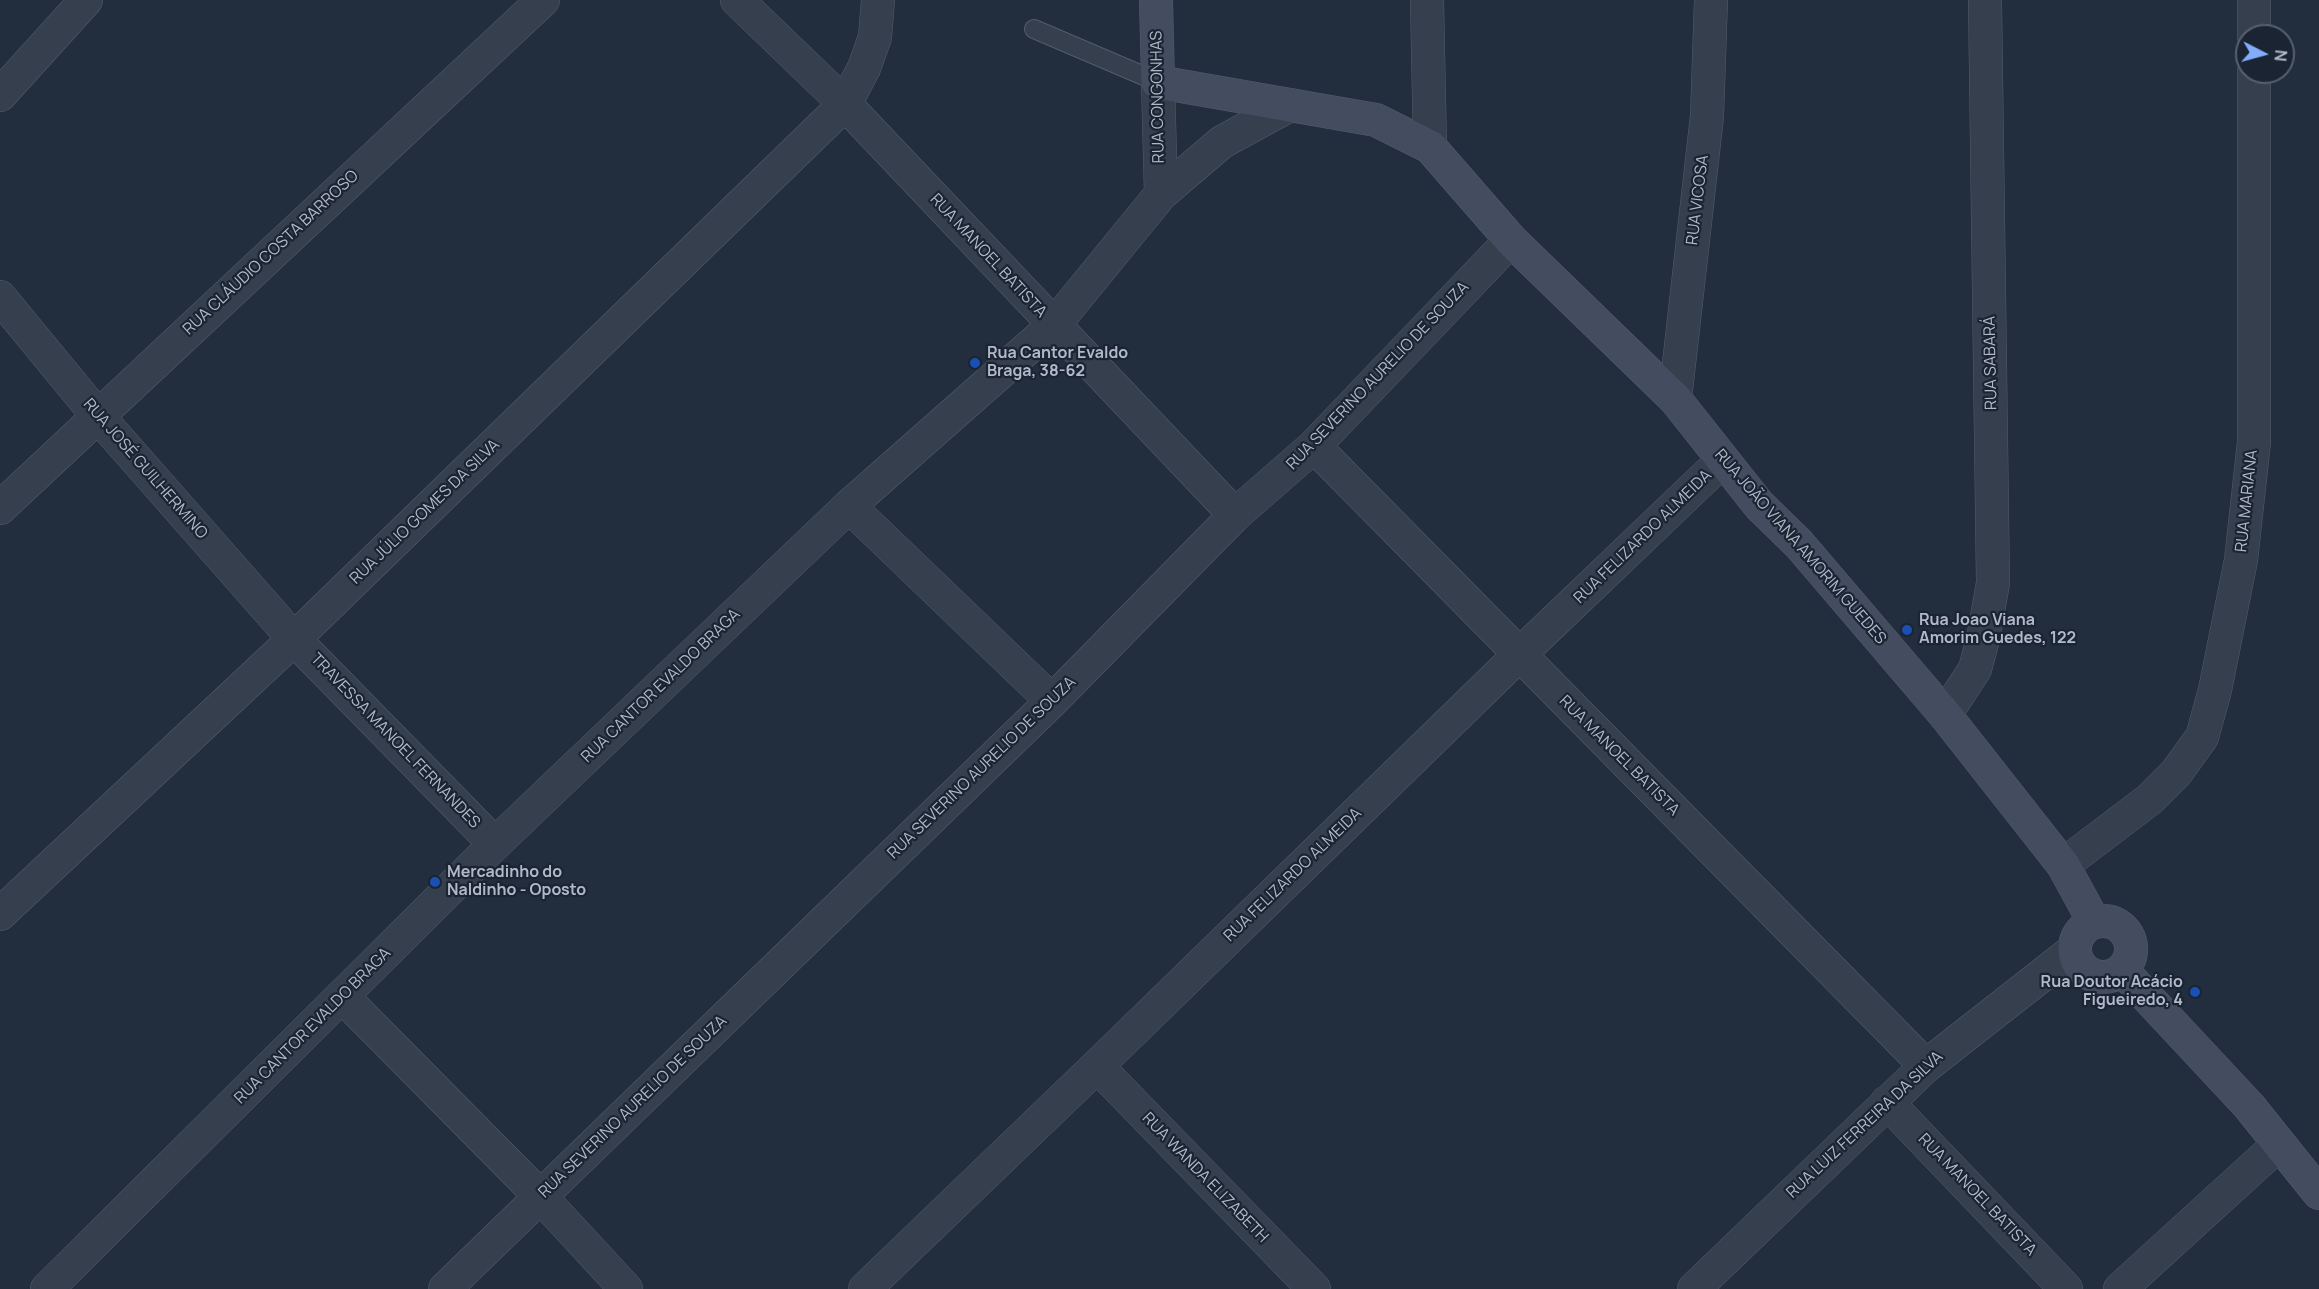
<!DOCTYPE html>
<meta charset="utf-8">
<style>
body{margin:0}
#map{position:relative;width:2319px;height:1289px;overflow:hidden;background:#222d3d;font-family:Manrope,sans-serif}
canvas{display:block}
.north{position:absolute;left:2235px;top:24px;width:60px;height:60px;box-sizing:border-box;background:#1b2432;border:2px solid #57606e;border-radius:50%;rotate:96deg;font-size:16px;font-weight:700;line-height:24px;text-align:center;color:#b1b9c9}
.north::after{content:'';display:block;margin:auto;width:21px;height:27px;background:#83adfc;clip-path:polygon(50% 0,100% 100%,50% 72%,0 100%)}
</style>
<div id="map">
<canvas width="2319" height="1289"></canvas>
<div class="north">N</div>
</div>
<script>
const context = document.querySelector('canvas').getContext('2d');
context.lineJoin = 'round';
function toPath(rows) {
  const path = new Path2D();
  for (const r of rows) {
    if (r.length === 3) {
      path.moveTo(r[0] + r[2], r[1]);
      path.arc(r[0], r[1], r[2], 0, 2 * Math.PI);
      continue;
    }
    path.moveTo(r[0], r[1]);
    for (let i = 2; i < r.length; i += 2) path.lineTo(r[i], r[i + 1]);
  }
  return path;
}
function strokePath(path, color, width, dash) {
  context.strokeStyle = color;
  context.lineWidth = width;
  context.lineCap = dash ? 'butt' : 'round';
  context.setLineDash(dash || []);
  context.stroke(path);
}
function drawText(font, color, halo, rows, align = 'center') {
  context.font = font + ' Manrope,sans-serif';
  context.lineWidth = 4.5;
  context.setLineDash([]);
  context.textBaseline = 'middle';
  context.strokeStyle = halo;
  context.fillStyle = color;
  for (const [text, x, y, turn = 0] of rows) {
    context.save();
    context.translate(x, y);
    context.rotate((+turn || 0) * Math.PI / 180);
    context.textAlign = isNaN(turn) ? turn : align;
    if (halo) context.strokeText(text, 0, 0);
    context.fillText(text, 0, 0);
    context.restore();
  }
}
const lane = toPath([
 [1034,29,1158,82]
]);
const street = toPath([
 [737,0,845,104,1235,515],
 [1427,0,1430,147],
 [2254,0,2254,36],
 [1158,82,1161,194],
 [0,95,86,0],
 [0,297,97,415,294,639,495,844],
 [1675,399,1707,116,1711,0],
 [1314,446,1926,1066],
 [849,506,1052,701],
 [0,508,543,0],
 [1945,715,1975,669,1983,639,1993,583,1985,0],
 [2063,865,2150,799,2176,773,2202,737,2215,690,2241,560,2254,442,2254,72],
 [0,914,294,639,845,104,864,68,875,37,878,0],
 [343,997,540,1196,626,1289],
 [1097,1066,1314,1289],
 [1887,1102,2066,1289],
 [47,1289,495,844,849,506,1054,325,1161,194,1222,142,1290,105],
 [445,1289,1052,701,1235,515,1314,446,1511,240],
 [865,1289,1097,1066,1519,655,1722,461],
 [1694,1289,1926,1066,2074,950],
 [2120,1289,2279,1144]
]);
const secondary = toPath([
 [1156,0,1158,82,1376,120,1430,147,1511,240,1675,399,1759,505,1799,544,1945,715,2063,865,2094,922],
 [2103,949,28],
 [2122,970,2249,1106,2319,1193]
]);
const markers = [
 [975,363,6,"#1a4fb4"],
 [1907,630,6,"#1a4fb4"],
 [435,882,6,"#1a4fb4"],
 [2195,992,6,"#1a4fb4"]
];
const streetNames = [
 ["RUA CONGONHAS",1158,97,-91],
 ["RUA VICOSA",1698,200,-83],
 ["RUA CLÁUDIO COSTA BARROSO",271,253,-43],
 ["RUA MANOEL BATISTA",988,256,47],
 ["RUA SABARÁ",1991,363,-91],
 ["RUA SEVERINO AURELIO DE SOUZA",1378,376,-46],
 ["RUA JOSÉ GUILHERMINO",145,469,49],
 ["RUA MARIANA",2247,501,-84],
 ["RUA JÚLIO GOMES DA SILVA",425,512,-44],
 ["RUA FELIZARDO ALMEIDA",1643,537,-44],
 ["RUA JOÃO VIANA AMORIM GUEDES",1800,547,49],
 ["RUA CANTOR EVALDO BRAGA",661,686,-44],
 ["TRAVESSA MANOEL FERNANDES",395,741,46],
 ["RUA MANOEL BATISTA",1619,756,45],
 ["RUA SEVERINO AURELIO DE SOUZA",982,768,-44],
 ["RUA FELIZARDO ALMEIDA",1293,875,-44],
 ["RUA CANTOR EVALDO BRAGA",313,1026,-45],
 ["RUA SEVERINO AURELIO DE SOUZA",633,1107,-44],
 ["RUA LUIZ FERREIRA DA SILVA",1865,1125,-43],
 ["RUA WANDA ELIZABETH",1205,1178,46],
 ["RUA MANOEL BATISTA",1977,1195,46]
];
const poiNames = [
 ["Rua Cantor Evaldo",987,354],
 ["Braga, 38-62",987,372],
 ["Rua Joao Viana",1919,621],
 ["Amorim Guedes, 122",1919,639],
 ["Mercadinho do",447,873],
 ["Naldinho - Oposto",447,891],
 ["Rua Doutor Acácio",2183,983,"right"],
 ["Figueiredo, 4",2183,1001,"right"]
];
strokePath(lane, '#545c6b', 20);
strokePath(street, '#545c6b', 34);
strokePath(secondary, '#545c6b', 34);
strokePath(lane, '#363f4d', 18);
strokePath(street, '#363f4d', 33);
strokePath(secondary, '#444d60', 33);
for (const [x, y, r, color] of markers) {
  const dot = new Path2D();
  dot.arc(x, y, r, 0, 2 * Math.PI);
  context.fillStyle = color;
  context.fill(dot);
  strokePath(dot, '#1b2432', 2);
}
drawText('16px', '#b1b9c9', '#1b2432', streetNames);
drawText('bold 16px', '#b1b9c9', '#1b2432', poiNames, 'left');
</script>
